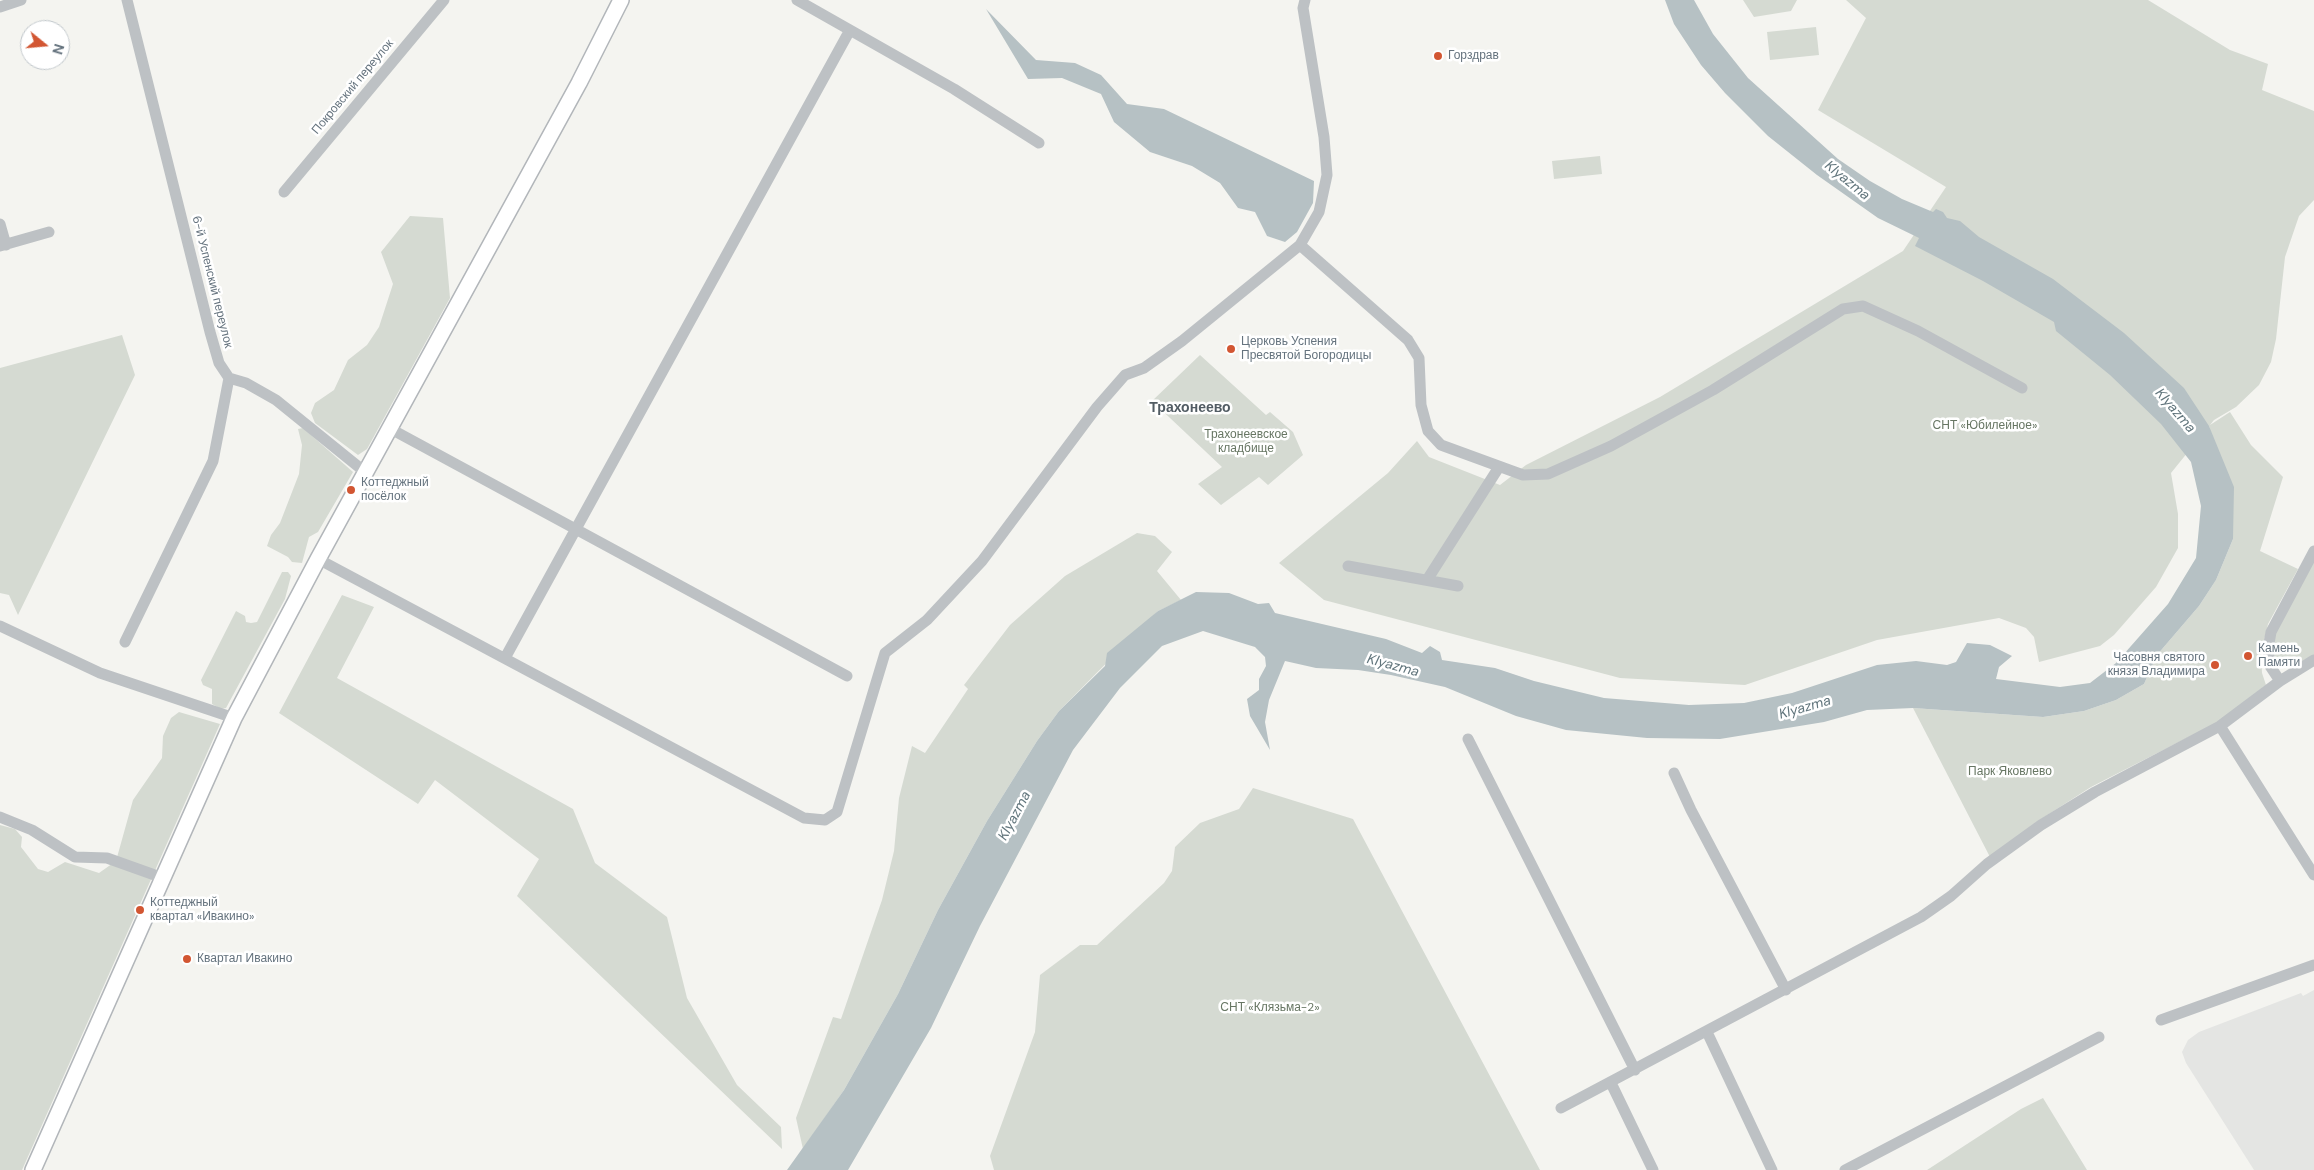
<!DOCTYPE html>
<meta charset="utf-8">
<style>
body{margin:0}
#map{position:relative;width:2314px;height:1170px;overflow:hidden;background:#f4f4f0;font-family:"DM Sans",sans-serif}
canvas{display:block}
.north{position:absolute;left:20px;top:20px;width:50px;height:50px;box-sizing:border-box;background:#fff;border:1px solid #c1c7cb;border-radius:50%;rotate:107deg;font-size:14px;font-weight:700;line-height:20px;text-align:center;color:#65737e}
.north::after{content:'';display:block;margin:auto;width:18px;height:22px;background:#d25632;clip-path:polygon(50% 0,100% 100%,50% 72%,0 100%)}
</style>
<div id="map">
<canvas width="2314" height="1170"></canvas>
<div class="north">N</div>
</div>
<script>
const context = document.querySelector('canvas').getContext('2d');
context.lineJoin = 'round';
function fill(path, color) {
  context.fillStyle = color;
  context.fill(path, 'evenodd');
}
function toPath(rows) {
  const path = new Path2D();
  for (const r of rows) {
    path.moveTo(r[0], r[1]);
    for (let i = 2; i < r.length; i += 2) path.lineTo(r[i], r[i + 1]);
  }
  return path;
}
function strokePath(path, color, width, dash) {
  context.strokeStyle = color;
  context.lineWidth = width;
  context.lineCap = dash ? 'butt' : 'round';
  context.setLineDash(dash || []);
  context.stroke(path);
}
function drawText(font, color, halo, rows, align = 'center') {
  context.font = font + ' "DM Sans",sans-serif';
  context.lineWidth = 5;
  context.setLineDash([]);
  context.textBaseline = 'middle';
  context.strokeStyle = halo;
  context.fillStyle = color;
  for (const [text, x, y, turn = 0] of rows) {
    context.save();
    context.translate(x, y);
    context.rotate((+turn || 0) * Math.PI / 180);
    context.textAlign = isNaN(turn) ? turn : align;
    if (halo) context.strokeText(text, 0, 0);
    context.fillText(text, 0, 0);
    context.restore();
  }
}
const built = toPath([
 [2314,990,2314,1170,2254,1170,2186,1063,2182,1052,2188,1040,2199,1032,2301,993,2303,996]
]);
const green = toPath([
 [1743,0,1797,0,1791,11,1754,17],
 [1846,0,2148,0,2230,50,2268,64,2262,90,2314,111,2314,200,2299,216,2285,257,2276,339,2271,362,2259,385,2236,407,2214,420,2210,425,2230,412,2251,445,2283,477,2260,551,2298,569,2268,624,2261,653,2262,673,2266,685,2216,723,2091,787,2038,821,1990,857,1913,708,2043,717,2084,711,2116,700,2144,684,2157,655,2199,606,2216,580,2233,539,2209,426,2171,473,2178,514,2178,548,2156,587,2114,635,2100,646,2039,662,2034,637,2026,628,1999,618,1877,640,1745,685,1620,678,1324,600,1279,563,1388,473,1417,441,1429,457,1500,485,1526,465,1660,397,1903,251,1946,187,1818,110,1866,18],
 [1816,27,1819,55,1770,60,1767,32],
 [1600,156,1602,174,1554,179,1552,161],
 [410,216,443,218,450,298,367,449,358,455,315,423,311,413,315,403,334,390,348,360,367,345,379,327,393,284,381,252],
 [122,335,135,375,18,615,9,595,0,593,0,368],
 [1200,355,1266,415,1270,412,1293,432,1303,455,1268,485,1259,477,1221,505,1198,484,1222,467,1152,401],
 [303,428,353,472,318,532,309,537,302,563,292,562,288,557,267,546,271,535,280,523,299,474,302,445,298,429],
 [1137,533,1155,536,1172,552,1157,571,1181,600,1158,611,1059,711,1037,741,987,821,938,910,898,994,844,1090,803,1149,796,1118,833,1017,841,1019,882,900,894,851,899,798,912,746,925,753,968,689,964,685,1010,625,1065,576],
 [2314,560,2314,655,2289,668,2281,667,2275,662,2273,653,2274,638,2280,622],
 [282,572,288,572,291,576,285,599,226,708,221,709,212,704,212,689,203,685,201,680,236,611,245,616,246,622,251,623,257,622],
 [342,595,374,607,337,678,573,809,595,863,667,917,687,998,737,1085,781,1127,782,1149,517,896,539,859,435,780,418,804,279,713],
 [179,712,220,724,22,1170,0,1170,0,825,15,829,22,837,21,847,38,869,48,872,65,862,99,873,116,861,133,800,162,758,163,736,171,718],
 [1253,788,1353,819,1540,1170,994,1170,990,1156,1035,1032,1040,975,1080,945,1097,945,1164,883,1172,871,1175,847,1200,823,1239,809],
 [2043,1098,2087,1170,1927,1170,2021,1109]
]);
const water = toPath([
 [1665,0,1694,0,1713,34,1748,78,1838,159,1870,181,1902,199,1933,212,1936,209,1943,212,1947,218,1960,221,1979,237,2053,279,2124,333,2184,388,2209,426,2234,487,2233,539,2216,580,2199,606,2157,655,2144,684,2116,700,2084,711,2043,717,1913,708,1867,710,1824,722,1720,739,1647,738,1566,730,1516,716,1445,687,1391,675,1358,670,1316,668,1285,661,1269,700,1265,722,1270,750,1250,716,1247,699,1259,690,1259,679,1266,666,1265,657,1255,647,1203,631,1162,646,1120,688,1073,750,980,926,931,1028,848,1170,787,1170,844,1090,898,994,938,910,987,821,1037,741,1059,711,1105,666,1107,653,1158,611,1196,592,1229,593,1258,604,1269,603,1275,613,1386,639,1422,653,1430,646,1440,652,1442,660,1495,668,1534,681,1604,698,1689,705,1744,703,1792,693,1877,665,1916,661,1947,665,1956,662,1967,643,1990,645,2012,656,1999,667,1996,679,2060,687,2090,683,2116,663,2168,604,2196,558,2201,506,2191,462,2161,424,2110,375,2056,331,2054,322,1983,281,1915,246,1919,238,1878,218,1817,175,1768,136,1725,93,1701,65,1674,24],
 [986,9,1036,60,1075,63,1101,75,1127,104,1164,109,1314,181,1313,203,1297,232,1285,242,1267,236,1255,212,1238,208,1220,183,1192,166,1150,152,1114,122,1101,94,1062,78,1028,79]
]);
const minor = toPath([
 [797,0,954,89,1039,143],
 [0,7,21,0],
 [284,192,444,0],
 [0,224,6,245],
 [1300,245,1408,340,1419,358,1421,405,1428,431,1441,445,1523,475,1548,474,1611,446,1713,390,1843,309,1863,306,1918,331,2022,388],
 [0,246,49,232],
 [229,378,246,383,276,400,365,472],
 [389,428,847,676],
 [318,559,804,818,825,820,837,812,885,653,927,620,982,561,1097,407,1125,375,1144,368,1182,341,1300,245,1319,212,1327,175,1324,137,1303,8,1305,0],
 [1348,566,1458,586],
 [1427,580,1499,467],
 [0,626,100,673,234,718],
 [125,642,213,461,229,378,219,363,210,332,127,0],
 [505,658,850,30],
 [2280,681,2270,666,2268,649,2271,632,2314,551],
 [2220,726,2314,875],
 [1468,739,1635,1070],
 [1674,773,1691,810,1786,990],
 [0,817,32,830,75,857,107,858,163,878],
 [2161,1020,2314,965],
 [1707,1032,1772,1170],
 [1611,1083,1653,1170],
 [1561,1108,1921,917,1951,896,1987,864,2041,825,2095,792,2220,726,2280,681,2314,660],
 [1845,1170,2099,1037]
]);
const secondary = toPath([
 [33,1170,234,718,318,559,579,83,621,0]
]);
const markers = [
 [1438,56,5,"#d25632"],
 [1231,349,5,"#d25632"],
 [351,490,5,"#d25632"],
 [2248,656,5,"#d25632"],
 [2215,665,5,"#d25632"],
 [140,910,5,"#d25632"],
 [187,959,5,"#d25632"]
];
const poiNames = [
 ["Горздрав",1448,56],
 ["Церковь Успения",1241,342],
 ["Пресвятой Богородицы",1241,356],
 ["Коттеджный",361,483],
 ["посёлок",361,497],
 ["Камень",2258,649],
 ["Памяти",2258,663],
 ["Часовня святого",2205,658,"right"],
 ["князя Владимира",2205,672,"right"],
 ["Коттеджный",150,903],
 ["квартал «Ивакино»",150,917],
 ["Квартал Ивакино",197,959]
];
const streetNames = [
 ["Покровский переулок",353,87,-50],
 ["6-й Успенский переулок",212,282,76]
];
const parkNames = [
 ["СНТ «Юбилейное»",1985,426],
 ["Трахонеевское",1246,435],
 ["кладбище",1246,449],
 ["Парк Яковлево",2010,772],
 ["СНТ «Клязьма-2»",1270,1008]
];
const waterNames = [
 ["Klyazma",1847,181,39],
 ["Klyazma",2175,411,49],
 ["Klyazma",1393,666,15],
 ["Klyazma",1805,708,-16],
 ["Klyazma",1015,816,-62]
];
const neighbourhoodNames = [
 ["Трахонеево",1190,408]
];
fill(built, '#e4e5e3');
fill(green, '#d5dad2');
fill(water, '#b6c1c4');
strokePath(secondary, '#b2b6ba', 18);
strokePath(minor, '#bdc1c4', 11);
strokePath(secondary, '#fff', 15);
for (const [x, y, r, color] of markers) {
  const dot = new Path2D();
  dot.arc(x, y, r, 0, 2 * Math.PI);
  context.fillStyle = color;
  context.fill(dot);
  strokePath(dot, '#fff', 2);
}
drawText('12px', '#65737e', '#fff', poiNames, 'left');
drawText('12px', '#65737e', '#fff', streetNames);
drawText('12px', '#677663', '#fff', parkNames);
drawText('italic 14px', '#61757c', '#fff', waterNames);
drawText('bold 14px', '#525c64', '#fff', neighbourhoodNames);
</script>
